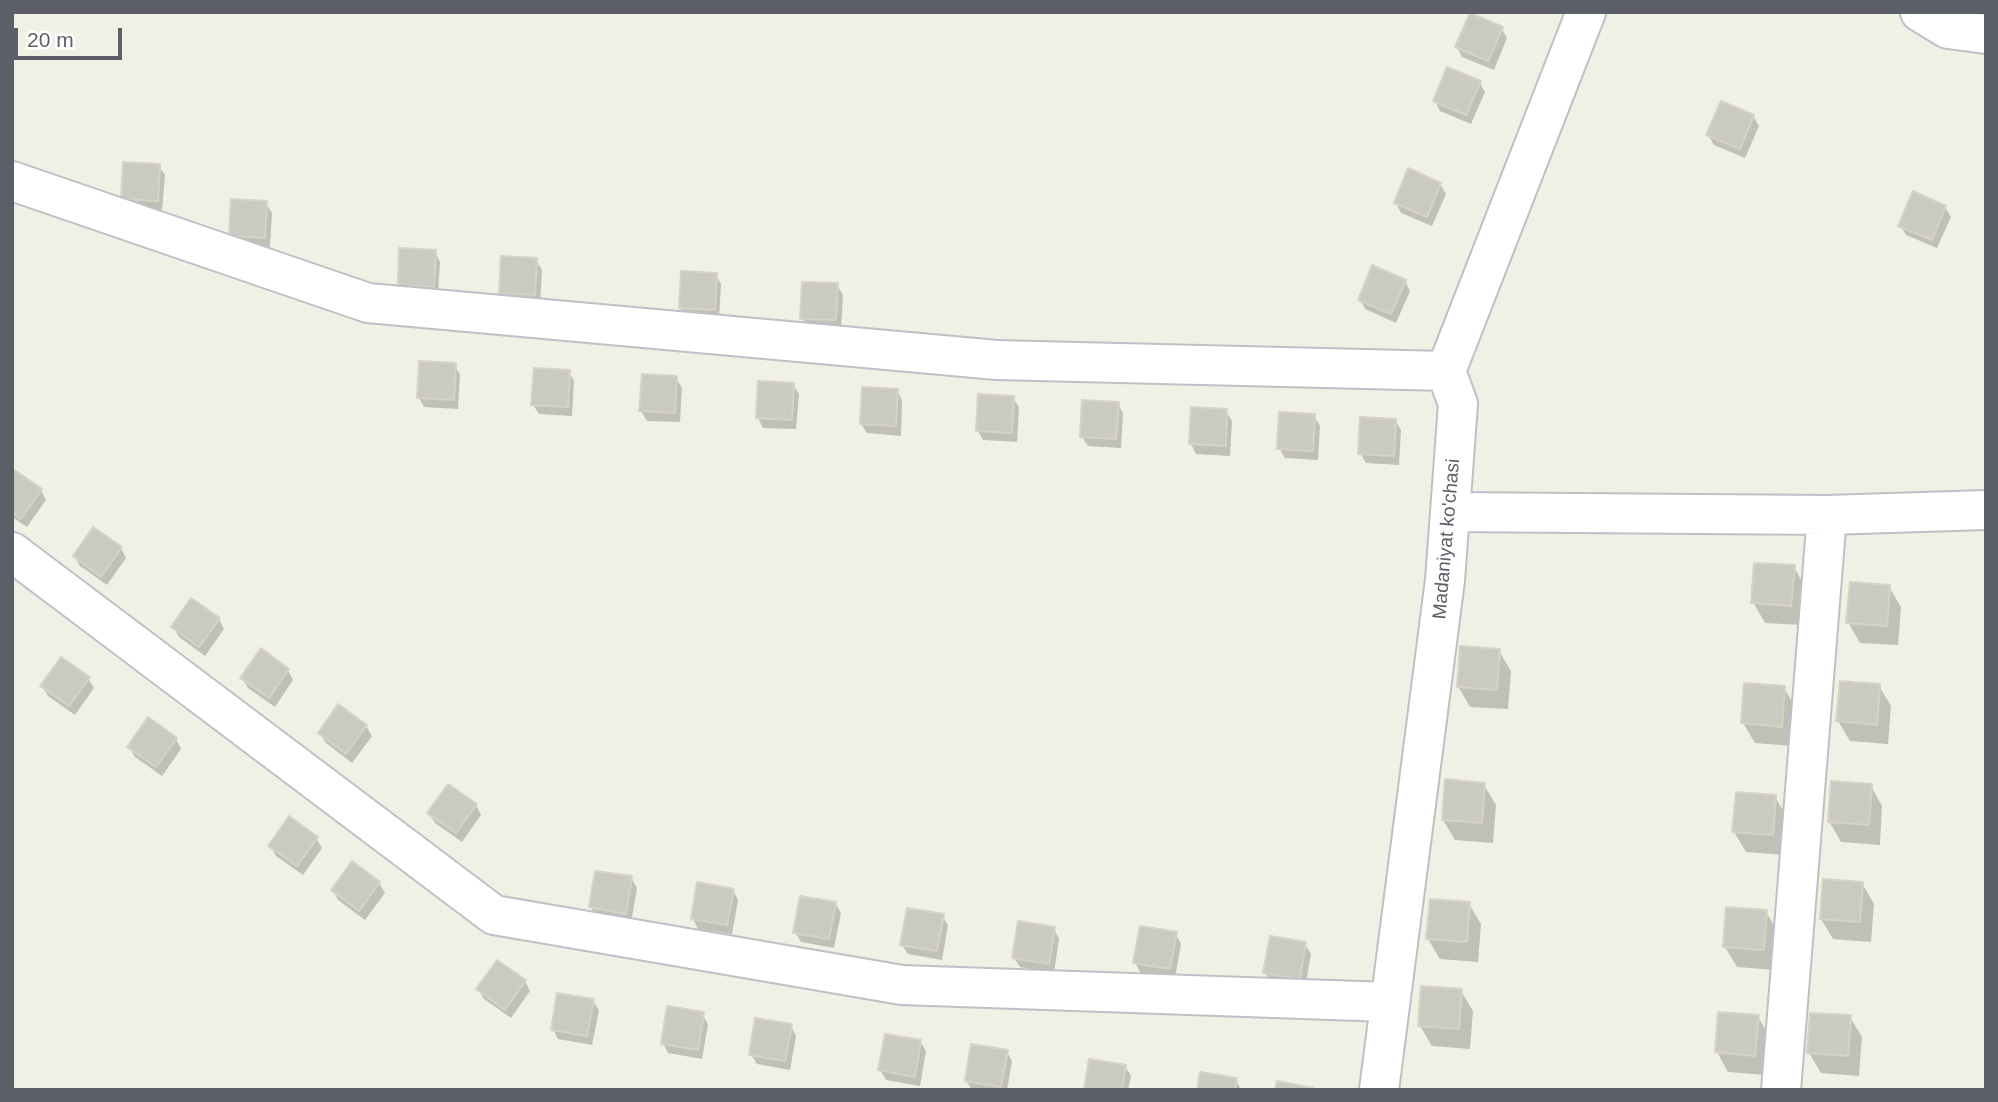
<!DOCTYPE html>
<style>
body{margin:0}
#map{position:relative;width:1998px;height:1102px;overflow:hidden;background:#f0f0e5;font-family:Arial,sans-serif}
canvas{display:block}
.frame{position:absolute;inset:0;border:14px solid #5c5f67;pointer-events:none}
.scale{position:absolute;left:14px;top:28px;width:108px;height:32px;box-sizing:border-box;border:4px solid #5c5f67;border-top:0;padding-left:9px;font-size:21px;line-height:24px;white-space:nowrap;color:#5c5f67;-webkit-text-stroke:5px #fff;paint-order:stroke}
</style>
<div id="map">
<canvas width="1998" height="1102"></canvas>
<div class="frame"></div>
<div class="scale">20 m</div>
</div>
<script>
const context = document.querySelector('canvas').getContext('2d');
context.lineJoin = 'round';
function fill(path, color) {
  context.fillStyle = color;
  context.fill(path, 'evenodd');
}
function toPath(rows) {
  const path = new Path2D();
  for (const r of rows) {
    path.moveTo(r[0], r[1]);
    for (let i = 2; i < r.length; i += 2) path.lineTo(r[i], r[i + 1]);
  }
  return path;
}
function strokePath(path, color, width, dash) {
  context.strokeStyle = color;
  context.lineWidth = width;
  context.lineCap = dash ? 'butt' : 'round';
  context.setLineDash(dash || []);
  context.stroke(path);
}
function drawText(font, color, halo, rows, align = 'center') {
  context.font = font + ' Arial,sans-serif';
  context.lineWidth = 6;
  context.setLineDash([]);
  context.textBaseline = 'middle';
  context.strokeStyle = halo;
  context.fillStyle = color;
  for (const [text, x, y, turn = 0] of rows) {
    context.save();
    context.translate(x, y);
    context.rotate((+turn || 0) * Math.PI / 180);
    context.textAlign = isNaN(turn) ? turn : align;
    if (halo) context.strokeText(text, 0, 0);
    context.fillText(text, 0, 0);
    context.restore();
  }
}
const shadow = toPath([
 [1502,29,1507,38,1494,70,1462,57,1457,47],
 [1479,82,1485,92,1471,124,1440,111,1435,101],
 [1753,116,1759,126,1745,158,1714,145,1708,135],
 [159,166,165,175,162,210,129,208,123,198],
 [1440,184,1446,194,1432,226,1401,213,1396,203],
 [266,203,272,213,270,247,237,246,231,236],
 [1945,207,1951,217,1937,248,1906,235,1900,225],
 [435,252,440,262,438,296,405,295,399,285],
 [536,260,542,270,540,304,506,303,501,293],
 [716,275,721,284,719,319,686,318,680,308],
 [1405,281,1410,291,1396,323,1365,309,1360,299],
 [837,285,843,295,841,330,807,328,802,318],
 [455,365,460,375,458,409,424,407,419,398],
 [569,372,574,381,572,416,539,414,533,405],
 [676,378,682,388,680,422,647,421,641,411],
 [793,385,799,394,796,429,763,428,758,418],
 [897,390,902,400,901,436,867,433,861,424],
 [1013,398,1019,407,1017,442,983,440,978,431],
 [1118,404,1123,413,1121,448,1088,446,1082,437],
 [1226,411,1232,421,1230,456,1196,454,1191,444],
 [1314,416,1320,426,1318,460,1285,458,1279,448],
 [1395,420,1401,430,1399,465,1366,463,1360,453],
 [14,472,41,490,46,500,27,527,12,517],
 [121,548,126,558,107,585,80,566,75,557],
 [1794,567,1805,587,1802,625,1765,623,1753,602],
 [1889,587,1901,607,1898,645,1860,643,1848,622],
 [219,619,224,629,205,656,179,637,173,627],
 [1499,651,1511,671,1508,709,1470,707,1458,686],
 [288,670,293,680,275,707,248,688,242,678],
 [88,678,94,688,75,715,48,696,42,686],
 [1879,686,1891,706,1888,744,1850,741,1838,721],
 [1784,688,1796,708,1793,746,1755,743,1743,723],
 [366,726,372,736,352,763,326,743,320,734],
 [176,739,181,749,162,776,135,757,129,747],
 [1484,785,1496,805,1493,843,1455,840,1443,820],
 [1871,786,1882,806,1880,845,1841,842,1829,821],
 [1775,797,1787,817,1784,855,1746,852,1734,832],
 [476,805,481,815,462,842,435,823,429,813],
 [316,838,322,848,303,875,276,856,270,846],
 [631,878,637,888,631,923,596,917,591,907],
 [379,883,385,893,365,920,338,900,333,890],
 [1862,883,1874,904,1871,942,1833,939,1821,919],
 [733,890,738,900,732,934,698,929,693,919],
 [835,903,841,913,834,948,801,942,795,932],
 [1469,904,1481,924,1478,962,1440,959,1428,939],
 [1766,912,1778,932,1775,970,1737,967,1725,947],
 [942,916,948,925,942,960,908,954,902,945],
 [1054,929,1059,939,1054,973,1020,967,1014,958],
 [1176,934,1181,944,1175,978,1141,973,1135,963],
 [1305,944,1311,954,1305,988,1271,982,1265,973],
 [525,981,530,991,511,1018,484,999,478,989],
 [1461,991,1473,1011,1470,1049,1432,1046,1420,1026],
 [593,1001,599,1010,592,1045,558,1039,553,1029],
 [702,1014,708,1024,702,1059,668,1053,663,1043],
 [1758,1017,1770,1037,1766,1075,1728,1072,1717,1052],
 [1850,1017,1862,1037,1859,1076,1821,1073,1809,1053],
 [791,1026,796,1036,790,1070,757,1064,751,1054],
 [920,1041,926,1051,920,1086,886,1080,880,1070],
 [1007,1052,1012,1061,1007,1090,972,1090,966,1080],
 [1125,1066,1131,1076,1128,1090,1086,1090],
 [1236,1079,1241,1090,1199,1090]
]);
const building = toPath([
 [1470,13,1503,27,1488,61,1455,47,1470,13],
 [1447,67,1481,81,1466,115,1433,101,1447,67],
 [1721,101,1754,115,1740,149,1706,135,1721,101],
 [123,162,160,164,158,201,121,199,123,162],
 [1408,168,1441,183,1427,217,1394,203,1408,168],
 [1913,191,1946,206,1932,240,1898,226,1913,191],
 [231,199,267,201,265,238,229,236,231,199],
 [399,248,436,250,434,287,398,286,399,248],
 [501,256,537,258,535,295,499,293,501,256],
 [1372,265,1406,280,1391,314,1358,300,1372,265],
 [681,271,717,273,715,310,679,308,681,271],
 [802,282,838,283,836,320,800,319,802,282],
 [419,361,456,363,454,400,417,398,419,361],
 [534,368,570,370,568,407,531,405,534,368],
 [642,374,677,376,675,413,639,411,642,374],
 [758,381,794,383,792,420,756,418,758,381],
 [862,387,898,389,896,426,860,424,862,387],
 [978,394,1014,396,1012,433,976,431,978,394],
 [1082,400,1119,402,1116,439,1080,437,1082,400],
 [1191,407,1227,409,1226,446,1189,444,1191,407],
 [1279,412,1315,414,1313,451,1277,449,1279,412],
 [1360,417,1396,419,1394,456,1358,454,1360,417],
 [13,469,42,489,21,519,12,512,13,469],
 [93,527,122,547,101,577,73,556,93,527],
 [1754,563,1795,565,1791,606,1751,603,1754,563],
 [1850,582,1890,585,1887,626,1846,623,1850,582],
 [191,598,220,618,199,647,171,627,191,598],
 [1460,646,1500,649,1497,690,1457,687,1460,646],
 [261,648,289,669,269,698,240,678,261,648],
 [61,657,90,677,69,706,40,686,61,657],
 [1840,681,1880,684,1877,725,1836,721,1840,681],
 [1744,683,1785,686,1782,727,1741,723,1744,683],
 [338,704,367,725,346,754,318,733,338,704],
 [148,717,177,738,156,767,127,747,148,717],
 [1445,779,1485,783,1482,823,1442,820,1445,779],
 [1831,781,1872,784,1869,825,1828,822,1831,781],
 [448,784,477,804,456,833,427,813,448,784],
 [1736,792,1776,795,1773,835,1732,832,1736,792],
 [289,816,318,837,297,866,268,846,289,816],
 [352,861,380,882,359,911,331,890,352,861],
 [595,871,632,876,626,914,589,907,595,871],
 [1823,879,1863,882,1860,922,1820,919,1823,879],
 [697,882,734,889,727,925,691,919,697,882],
 [800,896,836,902,829,939,793,933,800,896],
 [1430,899,1470,902,1467,942,1426,939,1430,899],
 [1726,907,1767,910,1764,950,1723,947,1726,907],
 [907,908,944,914,937,951,900,945,907,908],
 [1018,921,1055,927,1049,964,1012,958,1018,921],
 [1140,926,1177,932,1170,969,1133,963,1140,926],
 [1270,936,1306,942,1300,979,1263,973,1270,936],
 [497,960,526,980,505,1010,476,989,497,960],
 [1421,986,1462,989,1459,1029,1418,1026,1421,986],
 [557,993,594,999,587,1036,551,1030,557,993],
 [667,1006,704,1012,698,1050,661,1044,667,1006],
 [1718,1012,1759,1015,1755,1056,1715,1052,1718,1012],
 [1810,1013,1851,1015,1848,1056,1807,1053,1810,1013],
 [755,1018,792,1024,785,1061,749,1055,755,1018],
 [885,1034,921,1040,915,1077,878,1070,885,1034],
 [971,1044,1008,1050,1001,1087,965,1081,971,1044],
 [1089,1059,1126,1065,1122,1090,1084,1090,1089,1059],
 [1200,1072,1237,1078,1235,1090,1197,1090,1200,1072],
 [1277,1081,1313,1088,1313,1090,1275,1090,1277,1081]
]);
const street = toPath([
 [1920,12,1948,29,1986,34],
 [12,181,368,303,997,360,1446,371],
 [1450,512,1827,515,1986,510],
 [12,552,494,915,902,985,1389,1002],
 [1379,1090,1445,580,1458,404,1446,371,1586,12],
 [1781,1090,1827,515]
]);
const streetNames = [
 ["Madaniyat ko'chasi",1447,539,-85]
];
fill(shadow, '#0003');
fill(building, '#cbcac2');
strokePath(building, '#d5d3c3', 2);
strokePath(street, '#bec0c7', 42);
strokePath(street, '#fff', 38);
drawText('19px', '#5c5f67', '#fff', streetNames);
</script>
